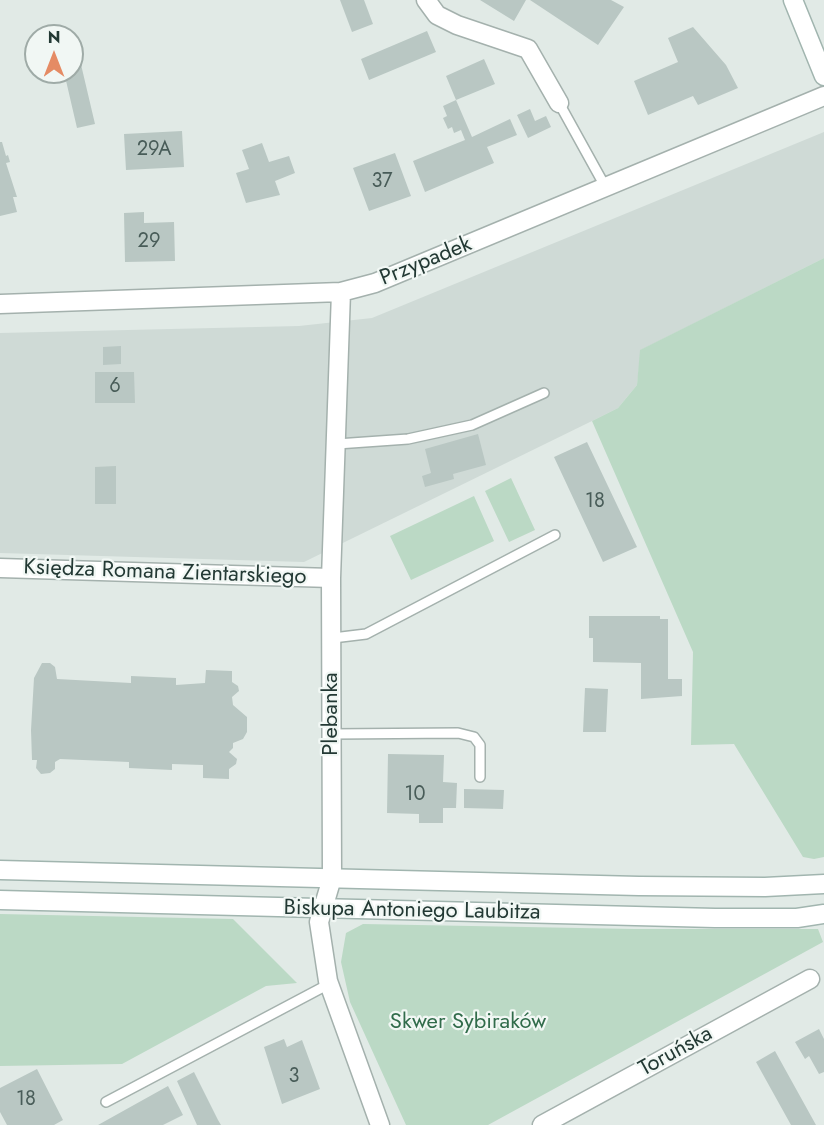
<!DOCTYPE html>
<meta charset="utf-8">
<style>
body{margin:0}
#map{position:relative;width:824px;height:1125px;overflow:hidden;background:#e1eae6;font-family:Jost,sans-serif}
canvas{display:block}
.north{position:absolute;left:24px;top:24px;width:60px;height:60px;box-sizing:border-box;background:#f1f7f4;border:2px solid #9faba7;border-radius:50%;rotate:0deg;font-size:16px;font-weight:700;line-height:24px;text-align:center;color:#233934}
.north::after{content:'';display:block;margin:auto;width:21px;height:27px;background:#e58b64;clip-path:polygon(50% 0,100% 100%,50% 72%,0 100%)}
</style>
<div id="map">
<canvas width="824" height="1125"></canvas>
<div class="north">N</div>
</div>
<script>
const context = document.querySelector('canvas').getContext('2d');
context.lineJoin = 'round';
function fill(path, color) {
  context.fillStyle = color;
  context.fill(path, 'evenodd');
}
function toPath(rows) {
  const path = new Path2D();
  for (const r of rows) {
    path.moveTo(r[0], r[1]);
    for (let i = 2; i < r.length; i += 2) path.lineTo(r[i], r[i + 1]);
  }
  return path;
}
function strokePath(path, color, width, dash) {
  context.strokeStyle = color;
  context.lineWidth = width;
  context.lineCap = dash ? 'butt' : 'round';
  context.setLineDash(dash || []);
  context.stroke(path);
}
function drawText(font, color, halo, rows, align = 'center') {
  context.font = font + ' Jost,sans-serif';
  context.lineWidth = 4.5;
  context.setLineDash([]);
  context.textBaseline = 'middle';
  context.strokeStyle = halo;
  context.fillStyle = color;
  for (const [text, x, y, turn = 0] of rows) {
    context.save();
    context.translate(x, y);
    context.rotate((+turn || 0) * Math.PI / 180);
    context.textAlign = isNaN(turn) ? turn : align;
    if (halo) context.strokeText(text, 0, 0);
    context.fillText(text, 0, 0);
    context.restore();
  }
}
const built = toPath([
 [824,132,824,258,641,350,637,385,618,408,592,421,304,562,0,553,0,333,299,326,372,318]
]);
const green = toPath([
 [824,258,824,857,814,859,803,857,734,744,691,745,693,652,592,421,618,408,637,385,640,350],
 [511,478,535,530,509,542,485,491],
 [474,496,494,541,411,580,390,536],
 [0,914,233,919,297,983,266,986,122,1064,0,1066],
 [363,924,634,929,818,929,823,942,488,1125,406,1125,350,1002,341,962,346,933]
]);
const building = toPath([
 [340,0,364,0,373,24,352,32],
 [480,0,526,0,514,21],
 [530,0,611,0,624,7,598,45],
 [693,27,726,65,738,88,698,105,693,96,648,115,634,81,678,62,668,38],
 [427,31,436,52,369,80,361,59],
 [75,52,76,57,79,56,95,124,77,128,64,72,72,72,72,53],
 [484,59,495,84,456,100,446,76],
 [456,100,472,137,510,119,517,135,487,147,494,163,425,192,413,161,465,140,461,130,454,133,452,127,448,129,443,118,447,116,443,106],
 [530,109,535,121,546,116,551,127,528,138,517,115],
 [182,131,184,167,126,170,124,134],
 [0,142,2,142,6,156,8,155,10,162,6,163,17,197,13,197,17,212,0,216],
 [262,143,269,162,289,156,295,173,275,181,280,195,246,203,236,173,249,169,242,150],
 [395,153,411,196,369,211,353,168],
 [144,212,144,223,174,222,175,261,125,262,124,213],
 [121,346,121,364,103,365,103,347],
 [95,372,134,372,135,403,95,403],
 [478,434,486,465,453,474,454,479,425,487,422,476,431,473,425,449],
 [587,442,637,547,603,562,554,457],
 [116,466,116,504,95,504,95,467],
 [589,616,660,616,660,619,668,619,668,679,682,679,682,696,641,699,641,663,593,662,593,638,589,638],
 [42,663,50,663,55,667,57,679,131,683,131,676,176,678,176,685,205,683,206,670,232,671,232,682,238,686,239,691,232,697,233,705,247,717,247,732,243,739,233,743,233,748,229,752,237,759,236,764,229,769,229,779,203,778,203,765,172,764,172,770,129,768,129,762,60,759,55,762,55,769,50,773,41,774,36,768,37,760,32,760,31,730,34,678],
 [585,688,608,689,606,732,583,732],
 [388,754,444,755,443,782,457,783,456,808,443,808,443,823,419,823,419,814,387,813],
 [464,789,504,790,503,809,464,808],
 [819,1029,824,1039,824,1072,819,1074,809,1056,805,1059,795,1042],
 [284,1039,287,1047,302,1040,320,1089,282,1104,264,1047],
 [775,1051,816,1125,791,1125,756,1062],
 [37,1069,63,1120,54,1125,7,1125,0,1112,0,1088],
 [194,1072,218,1120,221,1125,197,1125,177,1081],
 [168,1086,183,1115,163,1125,98,1125]
]);
const lane = toPath([
 [559,103,606,188],
 [337,444,408,439,472,425,544,393],
 [333,638,366,634,555,535],
 [333,734,458,733,474,737,480,745,480,777],
 [106,1102,329,984]
]);
const street = toPath([
 [426,0,437,15,457,25,528,49,559,103],
 [341,292,331,578,332,878,319,922,328,981,380,1125],
 [0,304,341,292,375,283,824,96],
 [0,568,331,578],
 [542,1125,810,979]
]);
const secondary = toPath([
 [793,0,824,76],
 [0,870,639,886,765,887,824,884],
 [0,900,715,918,797,918,824,914]
]);
const numberNames = [
 ["29A",154,150],
 ["37",382,182],
 ["29",149,242],
 ["6",115,387],
 ["18",595,502],
 ["10",415,795],
 ["3",294,1077],
 ["18",26,1100]
];
const streetNames = [
 ["Przypadek",426,262,-22],
 ["Księdza Romana Zientarskiego",165,573,2],
 ["Plebanka",332,714,-90],
 ["Biskupa Antoniego Laubitza",412,911,1],
 ["Toruńska",676,1052,-29]
];
const parkNames = [
 ["Skwer Sybiraków",468,1023]
];
fill(built, '#cfdad6');
fill(green, '#bbd9c5');
fill(building, '#b9c7c3');
strokePath(lane, '#a4b1ad', 12);
strokePath(street, '#a4b1ad', 21);
strokePath(secondary, '#a1b5af', 21);
strokePath(lane, '#fff', 9);
strokePath(street, '#fff', 18);
strokePath(secondary, '#fff', 18);
drawText('20px', '#485c58', null, numberNames);
drawText('22px', '#233934', '#f1f7f4', streetNames);
drawText('22px', '#316c4b', '#f1f7f4', parkNames);
</script>
